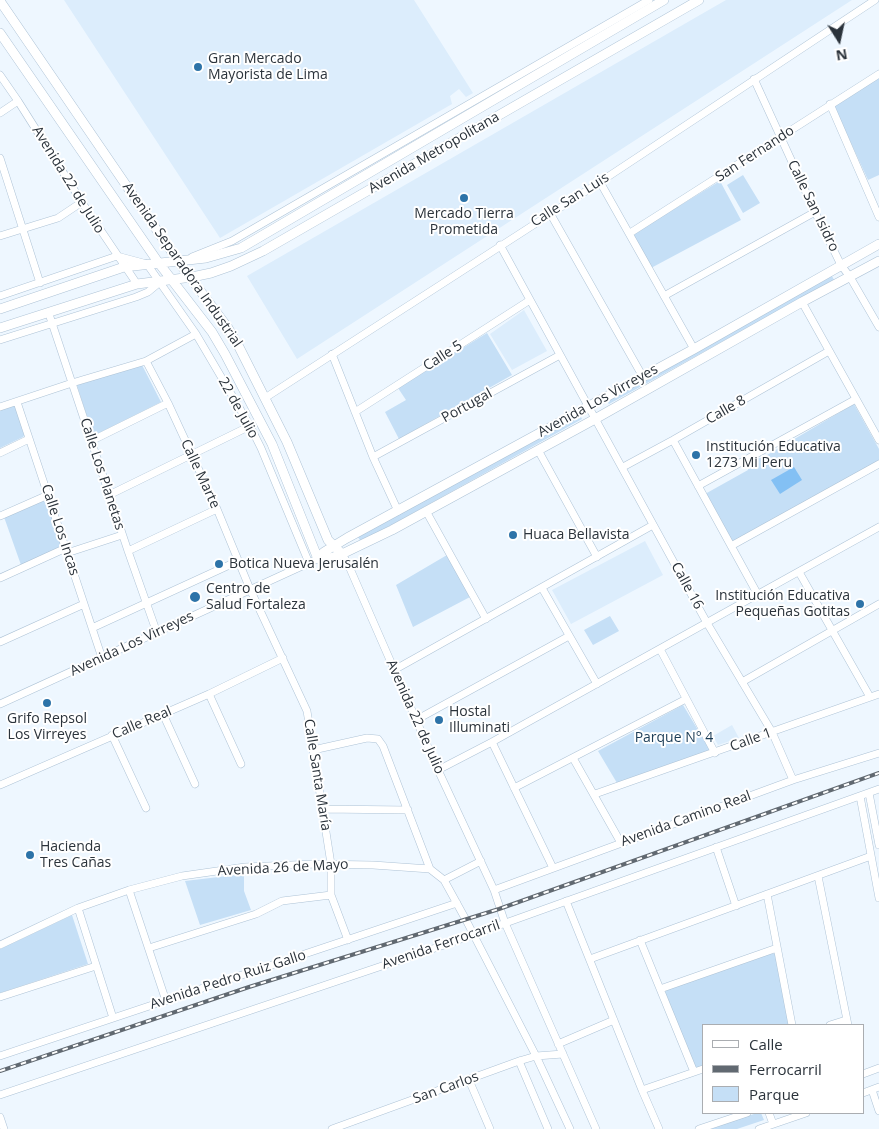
<!DOCTYPE html>
<meta charset="utf-8">
<style>
body{margin:0}
#map{position:relative;width:879px;height:1129px;overflow:hidden;background:#eef7ff;font-family:"Open Sans",sans-serif}
canvas{display:block}
.legend{position:absolute;left:702px;top:1024px;width:162px;height:90px;box-sizing:border-box;background:#fff;border:1px solid #aaadb1;margin:0;padding:6px 9px;list-style:none;font-size:15px;color:#2b333b}
.legend li{display:flex;align-items:center;gap:10px;height:25px}
.legend b{width:25px;border:1px solid #aaadb1}
.north{position:absolute;left:814px;top:15px;width:50px;height:50px;-webkit-text-stroke:4px #fff;paint-order:stroke;rotate:170deg;font-size:14px;font-weight:700;line-height:20px;text-align:center;color:#2b333b}
.north::after{content:'';display:block;margin:auto;width:18px;height:22px;background:#2b333b;clip-path:polygon(50% 0,100% 100%,50% 72%,0 100%)}
</style>
<div id="map">
<canvas width="879" height="1129"></canvas>
<ul class="legend">
<li><b style="height:6px;background:#fff"></b>Calle</li>
<li><b style="height:6px;background:#616971"></b>Ferrocarril</li>
<li><b style="height:14px;background:#c5dff6"></b>Parque</li>
</ul>
<div class="north">N</div>
</div>
<script>
const context = document.querySelector('canvas').getContext('2d');
context.lineJoin = 'round';
function fill(path, color) {
  context.fillStyle = color;
  context.fill(path, 'evenodd');
}
function toPath(rows) {
  const path = new Path2D();
  for (const r of rows) {
    path.moveTo(r[0], r[1]);
    for (let i = 2; i < r.length; i += 2) path.lineTo(r[i], r[i + 1]);
  }
  return path;
}
function strokePath(path, color, width, dash) {
  context.strokeStyle = color;
  context.lineWidth = width;
  context.lineCap = dash ? 'butt' : 'round';
  context.setLineDash(dash || []);
  context.stroke(path);
}
function drawText(font, color, halo, rows, align = 'center') {
  context.font = font + ' "Open Sans",sans-serif';
  context.lineWidth = 4;
  context.setLineDash([]);
  context.textBaseline = 'middle';
  context.strokeStyle = halo;
  context.fillStyle = color;
  for (const [text, x, y, turn = 0] of rows) {
    context.save();
    context.translate(x, y);
    context.rotate((+turn || 0) * Math.PI / 180);
    context.textAlign = isNaN(turn) ? turn : align;
    if (halo) context.strokeText(text, 0, 0);
    context.fillText(text, 0, 0);
    context.restore();
  }
}
const built = toPath([
 [64,0,414,0,473,93,466,97,459,89,450,96,452,104,220,238],
 [726,0,852,0,297,359,247,276],
 [524,310,547,351,512,370,490,334],
 [645,541,663,575,571,624,552,590],
 [732,725,739,738,718,745,713,736]
]);
const green = toPath([
 [879,78,879,175,868,180,834,106],
 [743,175,760,203,743,213,727,185],
 [720,181,741,220,651,268,634,237,635,233],
 [831,274,834,280,609,404,605,399],
 [487,333,512,375,399,439,385,412,406,400,398,388],
 [142,365,161,402,93,436,77,385],
 [854,404,879,449,879,461,733,542,705,494,748,470,748,462,755,458,762,458],
 [14,405,16,407,25,434,23,437,0,448,0,410],
 [579,413,582,419,361,542,358,537],
 [46,499,62,547,21,565,4,517],
 [447,555,470,597,413,627,396,585],
 [610,616,619,631,593,645,584,630],
 [683,705,710,750,617,783,598,751],
 [244,874,244,891,251,910,200,925,185,881],
 [72,915,88,964,0,993,0,949],
 [772,953,775,954,789,1025,703,1025,703,1067,698,1069,695,1066,664,993,667,990],
 [757,1113,761,1113,764,1120,737,1129,709,1129]
]);
const water = toPath([
 [794,467,802,480,780,494,771,480]
]);
const minor = toPath([
 [0,75,18,101,85,207,137,284],
 [754,79,815,212,841,265,850,277,879,327],
 [830,104,879,217],
 [0,113,18,101],
 [0,158,40,283],
 [600,182,694,349],
 [550,213,643,377],
 [630,233,879,74],
 [0,236,58,218,82,202],
 [500,245,707,623,772,732,793,780],
 [192,257,232,241,649,0],
 [0,296,117,256,147,264,196,334,250,426,261,448,309,563],
 [664,296,815,212],
 [802,302,879,440],
 [49,314,128,551,157,633],
 [0,340,136,297,148,292,160,282],
 [332,354,373,457,398,511],
 [146,361,168,403,217,509,250,589,307,711,331,864,331,895,348,940],
 [265,398,600,182,875,0],
 [17,402,102,658],
 [0,407,72,383,146,361,196,334],
 [355,412,530,300],
 [673,440,758,595],
 [91,441,168,403],
 [538,450,597,557],
 [0,453,29,439],
 [373,457,560,355],
 [623,467,673,440,829,351],
 [698,486,856,399],
 [109,495,250,426],
 [426,511,486,619],
 [0,516,48,495],
 [731,546,879,464],
 [128,551,217,509],
 [67,553,122,535],
 [342,554,348,564,438,770,494,890,505,923,596,1129],
 [799,572,870,697],
 [0,578,66,548],
 [542,588,597,684],
 [92,628,238,561],
 [0,642,84,604],
 [660,649,715,753],
 [394,670,653,525],
 [742,682,879,604],
 [209,694,241,764],
 [0,704,313,561],
 [163,714,195,784],
 [416,720,569,636],
 [112,735,146,808],
 [492,742,553,868],
 [313,750,367,738,378,739,383,746,430,869],
 [573,758,621,843],
 [438,770,492,742,879,527],
 [0,785,209,694,283,658],
 [514,788,686,699],
 [869,793,879,845],
 [595,794,879,694],
 [860,796,879,898],
 [322,809,408,810],
 [716,847,736,906],
 [818,876,848,1025],
 [444,880,481,861],
 [129,890,166,1001],
 [494,890,793,780,879,753],
 [767,894,792,1025],
 [566,901,642,1090,659,1129],
 [78,908,113,1018],
 [640,940,694,1072],
 [0,945,78,908,129,890,182,876,245,867,314,864,373,865,430,869,444,880,466,920,536,1056,570,1129],
 [149,948,256,914,282,901,331,895],
 [590,959,871,856],
 [660,989,777,948],
 [0,997,96,966],
 [830,1025,846,1020],
 [558,1044,614,1020],
 [0,1056,457,903],
 [519,1061,548,1129],
 [863,1074,879,1068],
 [469,1080,490,1129],
 [642,1090,703,1069],
 [872,1090,879,1111],
 [863,1093,879,1087],
 [0,1095,447,944,879,789],
 [769,1113,773,1124],
 [0,1117,4,1129],
 [332,1129,519,1061,536,1056,563,1054],
 [699,1129,747,1113],
 [759,1129,806,1113]
]);
const major = toPath([
 [0,1,178,261,228,328,239,347,287,442,328,540,342,554],
 [0,33,158,262,212,332,225,354,272,444,318,559],
 [0,309,124,267,206,258,241,248,664,0],
 [0,328,137,284,192,277,211,273,231,266,263,251,699,0],
 [318,559,324,552,347,538,694,349,879,244],
 [318,559,328,559,342,554,392,530,595,419,802,302,879,261]
]);
const rail = toPath([
 [0,1071,249,987,499,909,879,773]
]);
const markers = [
 [198,67,5,"#2d73a8"],
 [464,198,5,"#2d73a8"],
 [696,455,5,"#2d73a8"],
 [513,535,5,"#2d73a8"],
 [219,564,5,"#2d73a8"],
 [195,597,6,"#2d73a8"],
 [860,604,5,"#2d73a8"],
 [47,703,5,"#2d73a8"],
 [439,720,5,"#2d73a8"],
 [30,855,5,"#2d73a8"]
];
const poiNames = [
 ["Gran Mercado",208,59],
 ["Mayorista de Lima",208,75],
 ["Mercado Tierra",464,214,"center"],
 ["Prometida",464,230,"center"],
 ["Institución Educativa",706,447],
 ["1273 Mi Peru",706,463],
 ["Huaca Bellavista",523,535],
 ["Botica Nueva Jerusalén",229,564],
 ["Centro de",206,589],
 ["Salud Fortaleza",206,605],
 ["Institución Educativa",850,596,"right"],
 ["Pequeñas Gotitas",850,612,"right"],
 ["Hostal",449,712],
 ["Illuminati",449,728],
 ["Grifo Repsol",47,719,"center"],
 ["Los Virreyes",47,735,"center"],
 ["Hacienda",40,847],
 ["Tres Cañas",40,863]
];
const streetNames = [
 ["Avenida Metropolitana",434,153,-30],
 ["San Fernando",755,154,-33],
 ["Avenida 22 de Julio",68,180,58],
 ["Calle San Luis",570,200,-32],
 ["Calle San Isidro",813,206,64],
 ["Avenida Separadora Industrial",182,265,55],
 ["Calle 5",443,356,-33],
 ["Avenida Los Virreyes",598,401,-29],
 ["Portugal",467,406,-29],
 ["22 de Julio",238,408,61],
 ["Calle 8",726,410,-30],
 ["Calle Los Planetas",102,474,72],
 ["Calle Marte",200,474,65],
 ["Calle Los Incas",60,530,72],
 ["Calle 16",687,586,61],
 ["Avenida Los Virreyes",132,644,-25],
 ["Avenida 22 de Julio",415,717,66],
 ["Calle Real",142,723,-23],
 ["Calle 1",751,740,-20],
 ["Calle Santa María",317,775,81],
 ["Avenida Camino Real",686,819,-20],
 ["Avenida 26 de Mayo",283,868,-3],
 ["Avenida Ferrocarril",441,945,-19],
 ["Avenida Pedro Ruiz Gallo",228,980,-18],
 ["San Carlos",446,1088,-20]
];
const parkNames = [
 ["Parque N° 4",674,738]
];
fill(built, '#dcedfc');
fill(green, '#c5dff6');
fill(water, '#83c0f4');
strokePath(minor, '#aec3d6', 8);
strokePath(major, '#aec3d6', 10);
strokePath(minor, '#fff', 7);
strokePath(major, '#fff', 9);
strokePath(rail, '#616971', 4);
strokePath(rail, '#fff', 2, [5.5]);
for (const [x, y, r, color] of markers) {
  const dot = new Path2D();
  dot.arc(x, y, r, 0, 2 * Math.PI);
  context.fillStyle = color;
  context.fill(dot);
  strokePath(dot, '#fff', 2);
}
drawText('14px', '#2b333b', '#fff', poiNames, 'left');
drawText('14px', '#2b333b', '#fff', streetNames);
drawText('14px', '#1b3c56', '#fff', parkNames);
</script>
